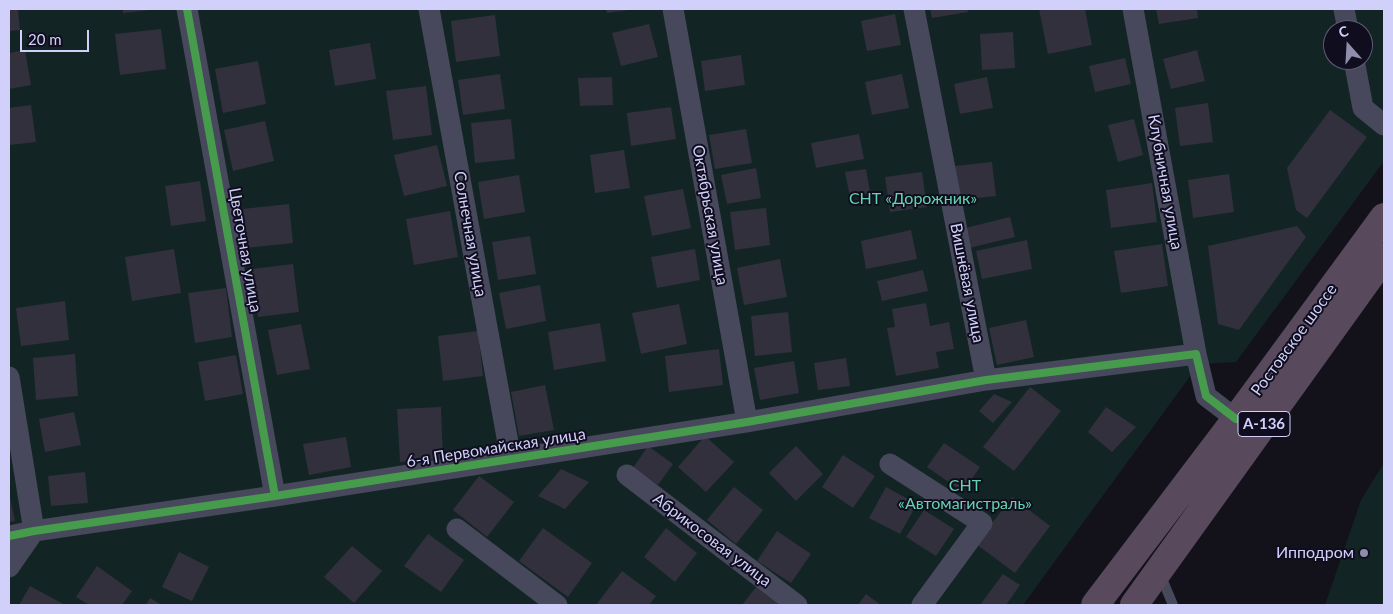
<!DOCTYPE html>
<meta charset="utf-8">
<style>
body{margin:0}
#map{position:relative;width:1393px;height:614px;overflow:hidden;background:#13121a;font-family:Lato,sans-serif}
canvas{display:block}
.frame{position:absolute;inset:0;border:10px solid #d1d0fb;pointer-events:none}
.north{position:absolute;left:1323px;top:20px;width:50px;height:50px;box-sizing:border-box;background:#100e1e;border:1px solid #5d5c76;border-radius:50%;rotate:341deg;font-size:14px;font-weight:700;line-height:20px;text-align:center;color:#d1d0fb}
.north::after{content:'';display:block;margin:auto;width:18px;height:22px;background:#8e8eac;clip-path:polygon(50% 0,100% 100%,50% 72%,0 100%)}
.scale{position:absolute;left:20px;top:30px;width:69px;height:22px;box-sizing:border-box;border:2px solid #d1d0fb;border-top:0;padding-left:6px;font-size:15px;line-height:18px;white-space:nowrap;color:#d1d0fb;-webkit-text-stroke:4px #100e1e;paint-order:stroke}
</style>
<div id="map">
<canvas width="1393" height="614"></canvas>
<div class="frame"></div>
<div class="north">С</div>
<div class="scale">20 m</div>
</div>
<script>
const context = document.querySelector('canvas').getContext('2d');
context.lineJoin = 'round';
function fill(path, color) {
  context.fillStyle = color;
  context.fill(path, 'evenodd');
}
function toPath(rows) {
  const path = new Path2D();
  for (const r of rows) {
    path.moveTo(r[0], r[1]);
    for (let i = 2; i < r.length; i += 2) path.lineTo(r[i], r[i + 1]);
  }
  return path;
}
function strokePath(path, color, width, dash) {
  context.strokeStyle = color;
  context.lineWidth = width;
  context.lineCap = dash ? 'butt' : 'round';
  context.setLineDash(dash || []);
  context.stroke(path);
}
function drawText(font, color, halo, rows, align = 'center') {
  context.font = font + ' Lato,sans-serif';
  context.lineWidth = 4;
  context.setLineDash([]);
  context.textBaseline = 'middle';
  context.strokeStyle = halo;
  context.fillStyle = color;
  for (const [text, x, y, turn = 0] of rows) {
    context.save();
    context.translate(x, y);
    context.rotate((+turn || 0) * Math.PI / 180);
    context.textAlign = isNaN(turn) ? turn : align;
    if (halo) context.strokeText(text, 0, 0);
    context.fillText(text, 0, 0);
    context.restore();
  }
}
const green = toPath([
 [9,9,1384,9,1384,161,1236,362,1199,364,1023,605,9,605],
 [1333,30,1363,30,1363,60,1333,60],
 [1384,463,1384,605,1325,605,1361,500]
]);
const building = toPath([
 [9,9,18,9,20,30,9,31],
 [123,9,150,9,150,10,123,13],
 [606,9,629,9,629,10,607,13],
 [930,9,967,9,968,12,932,18],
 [1039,9,1085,9,1092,45,1048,54],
 [1156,9,1197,9,1198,18,1159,24],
 [895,14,901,45,867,51,861,21],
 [495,15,500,56,456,62,451,21],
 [649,24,658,57,621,66,612,33],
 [161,29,166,69,120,75,115,34],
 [1013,32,1015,68,982,70,980,34],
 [370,43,376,79,335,86,329,50],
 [25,50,31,85,9,89,9,53],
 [1197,50,1205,81,1171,89,1163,59],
 [741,55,745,85,705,91,701,61],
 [1125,58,1131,84,1095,92,1089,66],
 [258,61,266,104,223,113,215,69],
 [500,74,505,109,463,115,458,80],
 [902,74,909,108,872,115,865,82],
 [612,77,613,105,580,106,578,78],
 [987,77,993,108,960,114,954,84],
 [426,86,432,135,393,140,386,91],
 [1208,103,1213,142,1180,146,1175,108],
 [31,105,36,142,9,145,9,108],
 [671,107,676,139,631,146,627,113],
 [1330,110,1367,137,1307,218,1296,210,1287,168],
 [511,119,515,159,475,163,471,123],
 [1134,119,1143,155,1118,162,1108,125],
 [265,121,274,161,233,171,224,130],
 [746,129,752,163,715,169,709,135],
 [859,134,864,159,816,168,811,143],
 [437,145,447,186,404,196,394,155],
 [624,150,630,188,595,193,590,155],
 [992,162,996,196,959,200,955,166],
 [756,168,761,198,727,204,721,175],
 [866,169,870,193,850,197,845,172],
 [922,172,927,207,890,212,885,177],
 [1229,174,1234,212,1193,218,1188,180],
 [519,175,525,212,484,219,478,182],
 [200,181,206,221,171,226,165,186],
 [1152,183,1157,222,1111,228,1106,190],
 [683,189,691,228,652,236,644,196],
 [289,204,293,243,246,248,242,209],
 [766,208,770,245,735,250,730,212],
 [450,211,458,257,414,265,406,219],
 [1010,217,1015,237,969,248,965,228],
 [1297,226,1306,237,1239,330,1218,324,1208,246],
 [911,230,917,259,866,269,861,241],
 [530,236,536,274,498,280,492,242],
 [1027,240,1032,269,982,279,976,251],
 [1162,244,1168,286,1121,293,1114,251],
 [174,249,181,293,132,301,125,257],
 [695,249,700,280,657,288,651,257],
 [780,259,787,297,744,305,737,268],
 [293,264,299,312,258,317,252,269],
 [923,270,928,291,882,301,877,281],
 [540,285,546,321,506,329,499,293],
 [226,288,232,337,195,343,188,293],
 [65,301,69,340,21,346,16,308],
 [926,303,930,326,949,322,954,349,936,352,939,368,896,376,887,328,895,327,892,309],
 [679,304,687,344,641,354,632,313],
 [788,312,792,352,755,356,751,316],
 [1026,320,1034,357,997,365,989,328],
 [600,323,606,361,554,370,548,332],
 [301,324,310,369,277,375,268,330],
 [478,331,483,376,443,381,438,336],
 [719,349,723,385,669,392,665,356],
 [75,354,78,396,36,400,33,358],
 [236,355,243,394,205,401,198,362],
 [846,358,850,386,818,390,814,363],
 [794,361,799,393,760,400,754,368],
 [545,385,554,430,519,436,511,392],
 [1030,387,1061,411,1014,471,983,447],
 [994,394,1012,402,993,423,979,411],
 [441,407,443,460,400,462,397,409],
 [1106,407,1136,427,1112,452,1088,432],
 [74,412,81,445,45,452,39,419],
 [705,436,734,462,706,492,678,467],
 [346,437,351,467,309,475,303,444],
 [944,443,980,467,963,492,927,467],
 [648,446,673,464,658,485,633,468],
 [796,446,823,474,796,501,769,473],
 [843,455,875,476,853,508,822,487],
 [561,469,589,482,565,509,538,496],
 [85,472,88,503,51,506,48,476],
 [479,476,514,502,487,537,453,510],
 [734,487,763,510,736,544,707,520],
 [886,487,917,504,900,534,869,518],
 [9,492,15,521,9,522],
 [1012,497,1050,526,1015,573,976,544],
 [924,510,954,529,936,556,906,537],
 [543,528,592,563,568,597,519,561],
 [666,528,697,553,675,582,644,557],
 [777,531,811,554,791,583,757,561],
 [428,534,464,560,441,592,404,566],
 [352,546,382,571,354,603,324,577],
 [179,552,209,567,192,601,162,587],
 [97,566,132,591,122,605,89,605,76,597],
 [622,571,656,596,649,605,596,605],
 [1003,574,1020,585,1006,605,980,605],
 [760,582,781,605,742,605],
 [30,586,65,605,19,605],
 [866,594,881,605,858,605],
 [150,598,162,605,146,605]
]);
const lane = toPath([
 [1160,574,1173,605]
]);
const street = toPath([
 [187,9,275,496],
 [429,9,511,459],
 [673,9,747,422],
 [914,9,986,380],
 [1133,9,1196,354],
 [1344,9,1348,30],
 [1354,60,1363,108,1384,125],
 [9,377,34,531,9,567],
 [890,464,982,523,922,605],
 [627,475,797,605],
 [457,529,557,605],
 [9,536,34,531,275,496,747,422,986,380,1196,354,1206,396,1236,419]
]);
const highway = toPath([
 [1095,605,1236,419,1384,217],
 [1134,605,1384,257]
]);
const cycleway = toPath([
 [187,9,275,496],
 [9,536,34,531,275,496,747,422,986,380,1196,354,1206,396,1236,419]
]);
const markers = [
 [1364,553,5,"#8e8eac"]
];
const shields = [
 [1264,424,52]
];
const shieldNames = [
 ["А-136",1264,424]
];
const streetNames = [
 ["Клубничная улица",1165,182,80],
 ["Октябрьская улица",710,215,80],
 ["Солнечная улица",470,234,80],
 ["Цветочная улица",245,250,80],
 ["Вишнёвая улица",967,283,79],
 ["Ростовское шоссе",1294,340,-54],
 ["6-я Первомайская улица",496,448,-9],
 ["Абрикосовая улица",712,540,37]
];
const parkNames = [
 ["СНТ «Дорожник»",913,199],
 ["СНТ",965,486],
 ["«Автомагистраль»",965,504]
];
const poiNames = [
 ["Ипподром",1354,553]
];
fill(green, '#122524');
fill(building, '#31303c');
strokePath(lane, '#47485b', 10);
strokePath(street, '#47485b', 21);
strokePath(highway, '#59495d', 28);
strokePath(cycleway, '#469c4c', 8);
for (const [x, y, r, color] of markers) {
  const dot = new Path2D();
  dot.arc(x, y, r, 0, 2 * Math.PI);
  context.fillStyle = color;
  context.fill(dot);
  strokePath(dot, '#100e1e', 2);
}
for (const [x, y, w] of shields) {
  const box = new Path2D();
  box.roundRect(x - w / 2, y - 12.5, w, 25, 4);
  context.fillStyle = '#100e1e';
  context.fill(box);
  strokePath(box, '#d1d0fb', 1);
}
drawText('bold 15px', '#d1d0fb', null, shieldNames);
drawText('16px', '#d1d0fb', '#100e1e', streetNames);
drawText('16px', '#63d4ae', '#100e1e', parkNames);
drawText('16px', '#d1d0fb', '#100e1e', poiNames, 'right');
</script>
